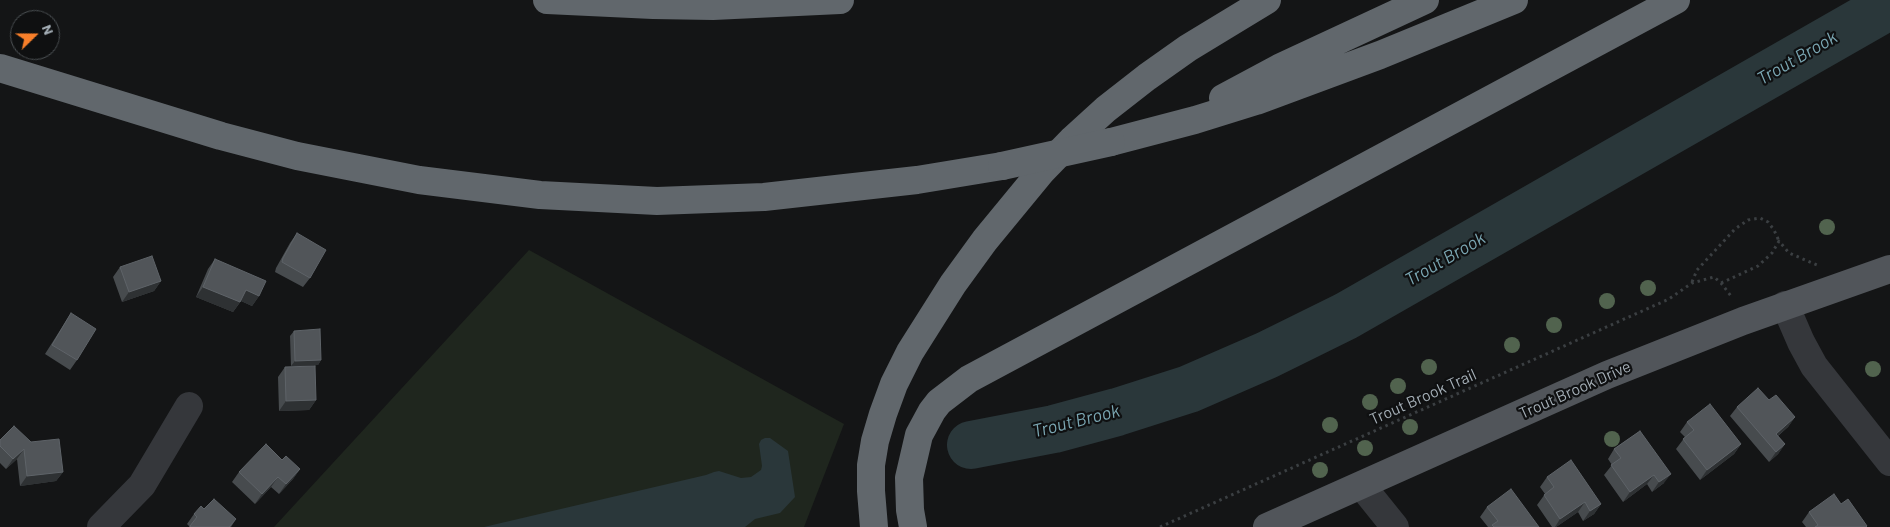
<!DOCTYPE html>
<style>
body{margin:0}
#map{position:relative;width:1890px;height:527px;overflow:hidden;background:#141516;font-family:Barlow,sans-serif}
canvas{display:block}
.north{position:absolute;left:10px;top:10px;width:50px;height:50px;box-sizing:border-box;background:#0f1011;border:1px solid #4b5053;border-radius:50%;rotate:68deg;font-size:14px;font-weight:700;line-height:20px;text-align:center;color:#a5afb7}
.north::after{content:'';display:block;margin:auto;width:18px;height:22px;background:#f87f2a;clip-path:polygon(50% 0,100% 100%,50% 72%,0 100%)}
</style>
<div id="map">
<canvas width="1890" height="527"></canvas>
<div class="north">N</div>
</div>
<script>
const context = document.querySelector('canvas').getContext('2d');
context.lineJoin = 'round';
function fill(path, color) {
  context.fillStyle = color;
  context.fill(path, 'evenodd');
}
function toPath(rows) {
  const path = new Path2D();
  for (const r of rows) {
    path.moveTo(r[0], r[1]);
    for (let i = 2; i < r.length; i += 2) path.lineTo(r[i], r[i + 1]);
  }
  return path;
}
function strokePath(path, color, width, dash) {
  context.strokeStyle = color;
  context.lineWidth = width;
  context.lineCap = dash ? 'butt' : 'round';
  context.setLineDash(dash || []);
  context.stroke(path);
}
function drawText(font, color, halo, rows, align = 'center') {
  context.font = font + ' Barlow,sans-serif';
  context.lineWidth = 4.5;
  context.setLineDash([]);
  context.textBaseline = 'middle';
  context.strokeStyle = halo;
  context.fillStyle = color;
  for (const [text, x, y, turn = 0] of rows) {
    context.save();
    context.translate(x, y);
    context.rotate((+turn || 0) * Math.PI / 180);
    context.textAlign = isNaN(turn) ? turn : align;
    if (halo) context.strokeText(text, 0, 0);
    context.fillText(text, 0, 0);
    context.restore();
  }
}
const green = toPath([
 [529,250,844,424,804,527,274,527]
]);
const water = toPath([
 [765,438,770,438,788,451,795,497,780,513,755,519,745,527,484,527,706,475,714,472,719,471,741,478,751,477,761,470,762,466,759,444,761,440]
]);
const river = toPath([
 [971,445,1054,429,1117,412,1189,389,1267,355,1346,316,1890,5]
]);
const path = toPath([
 [1692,282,1697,270,1735,229,1748,220,1760,218,1768,222,1774,230,1779,241],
 [1721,283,1758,266,1772,253,1779,241,1789,253,1817,265],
 [1160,527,1669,299,1692,283,1714,277,1721,283,1731,296]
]);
const minor = toPath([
 [1785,305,1801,342,1814,366,1890,462],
 [1362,486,1395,527],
 [101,527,142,485,189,406]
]);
const major = toPath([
 [1267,527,1607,375,1743,321,1890,269]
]);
const highway = toPath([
 [547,0,653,5,713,6,840,0],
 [0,68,221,136,297,156,419,180,540,195,657,201,764,197,917,180,1002,166],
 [1223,98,1279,68,1425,0],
 [1111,142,1195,120,1256,101,1380,55,1514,0],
 [874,527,871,491,871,465,875,441,883,414,894,384,910,352,953,284,985,240,1041,172,1073,139,1106,109,1147,77,1188,48,1267,0],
 [913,527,910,510,909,478,919,435,932,411,939,402,969,379,1676,0]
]);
const highwayBridge = toPath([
 [1002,166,1111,142]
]);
const trees = [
 [1827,227],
 [1648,288],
 [1607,301],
 [1554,325],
 [1512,345],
 [1429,367],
 [1873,369],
 [1398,386],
 [1370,402],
 [1330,425],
 [1410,427],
 [1612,439],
 [1365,448],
 [1320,470]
];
const wall = toPath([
 [297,233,310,278,303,287,275,272,276,268,290,243],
 [215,259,259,296,252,306,241,301,233,312,196,297,208,269],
 [120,267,161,281,154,291,122,302,113,277],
 [71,313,77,360,70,370,45,354],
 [294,331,321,360,318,365,291,366,290,336],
 [285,367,316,400,309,410,279,411,278,377],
 [1769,400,1795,417,1788,427,1778,436,1785,444,1778,454,1769,462,1730,416,1737,407],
 [1687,422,1741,444,1734,454,1700,480,1676,449,1685,437,1680,432],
 [1640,431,1664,483,1652,492,1647,484,1623,502,1604,475,1612,465,1608,459,1614,449],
 [0,440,31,442,63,472,56,481,20,486,17,459,6,469,0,463],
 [282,460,300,469,293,479,279,494,271,487,255,504,232,482,239,472],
 [1547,477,1601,504,1594,514,1583,521,1578,512,1556,527,1552,527,1537,505,1545,494,1540,487],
 [1841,504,1867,526,1866,527,1806,527,1802,522,1809,512],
 [1487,507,1539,527,1488,527,1480,517],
 [204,509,236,519,231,527,189,527,189,526,187,524,194,514]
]);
const shadedWall = toPath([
 [161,281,154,291,122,302,129,292],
 [203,287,240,302,233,312,196,297],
 [246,290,259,296,252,306,239,300],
 [321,360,318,365,291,366,295,361],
 [316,400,309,410,279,411,286,401],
 [1795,417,1788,427,1769,443,1776,434],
 [1741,444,1734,454,1700,480,1707,470],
 [1785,444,1778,454,1769,462,1776,452],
 [24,449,17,459,6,469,13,459],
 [300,469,293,479,279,494,286,484],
 [63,472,56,481,20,486,27,476],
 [1671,474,1664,483,1652,492,1659,482],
 [1654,475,1647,484,1623,502,1630,492],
 [278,477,271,487,255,504,262,494],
 [1585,502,1578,512,1556,527,1555,527,1560,519],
 [1601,504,1594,514,1583,521,1590,511]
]);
const building = toPath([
 [297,233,326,250,310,278,282,262,283,258,297,233],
 [152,256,161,281,129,292,120,267,152,256],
 [215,259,266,281,259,296,246,290,240,302,203,287,215,259],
 [71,313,96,329,77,360,52,345,71,313],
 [320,329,321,360,295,361,294,331,320,329],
 [315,366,316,400,286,401,285,367,315,366],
 [1758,388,1769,400,1776,395,1795,417,1776,434,1785,444,1776,452,1737,407,1758,388],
 [1710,404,1741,444,1707,470,1683,439,1694,430,1687,422,1710,404],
 [14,426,31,442,59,439,63,472,27,476,24,449,13,459,0,446,0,440,14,426],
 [1640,431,1671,474,1659,482,1654,475,1630,492,1611,465,1621,458,1614,449,1640,431],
 [266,444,282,460,286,456,300,469,286,484,278,477,262,494,239,472,266,444],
 [1571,460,1601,504,1590,511,1585,502,1560,519,1544,495,1554,487,1547,477,1571,460],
 [1511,489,1539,527,1494,527,1492,525,1498,521,1487,507,1511,489],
 [1834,494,1841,504,1848,499,1867,526,1866,527,1815,527,1818,525,1809,512,1834,494],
 [214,499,236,519,229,527,191,527,190,526,197,517,194,514,201,506,204,509,214,499]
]);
const streetNames = [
 ["Trout Brook Drive",1575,390,-24],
 ["Trout Brook Trail",1423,397,-24]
];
const waterNames = [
 ["Trout Brook",1797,58,-30],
 ["Trout Brook",1445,259,-30],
 ["Trout Brook",1076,421,-14]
];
fill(green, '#1f261e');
fill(water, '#2a373a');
strokePath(river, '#2a373a', 48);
strokePath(path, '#3b3f42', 3, [2.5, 4]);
strokePath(minor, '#35373b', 28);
strokePath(major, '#51555a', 28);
strokePath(highway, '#61676c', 28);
strokePath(highwayBridge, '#61676c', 28);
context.fillStyle = '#51634e';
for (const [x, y] of trees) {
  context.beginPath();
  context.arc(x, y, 8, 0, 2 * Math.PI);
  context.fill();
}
fill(wall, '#474b4e');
fill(shadedWall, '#2e3133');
fill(building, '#515559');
strokePath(building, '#5e6368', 1);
drawText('16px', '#a5afb7', '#0f1011', streetNames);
drawText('italic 18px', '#7ba7b3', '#0f1011', waterNames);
</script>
